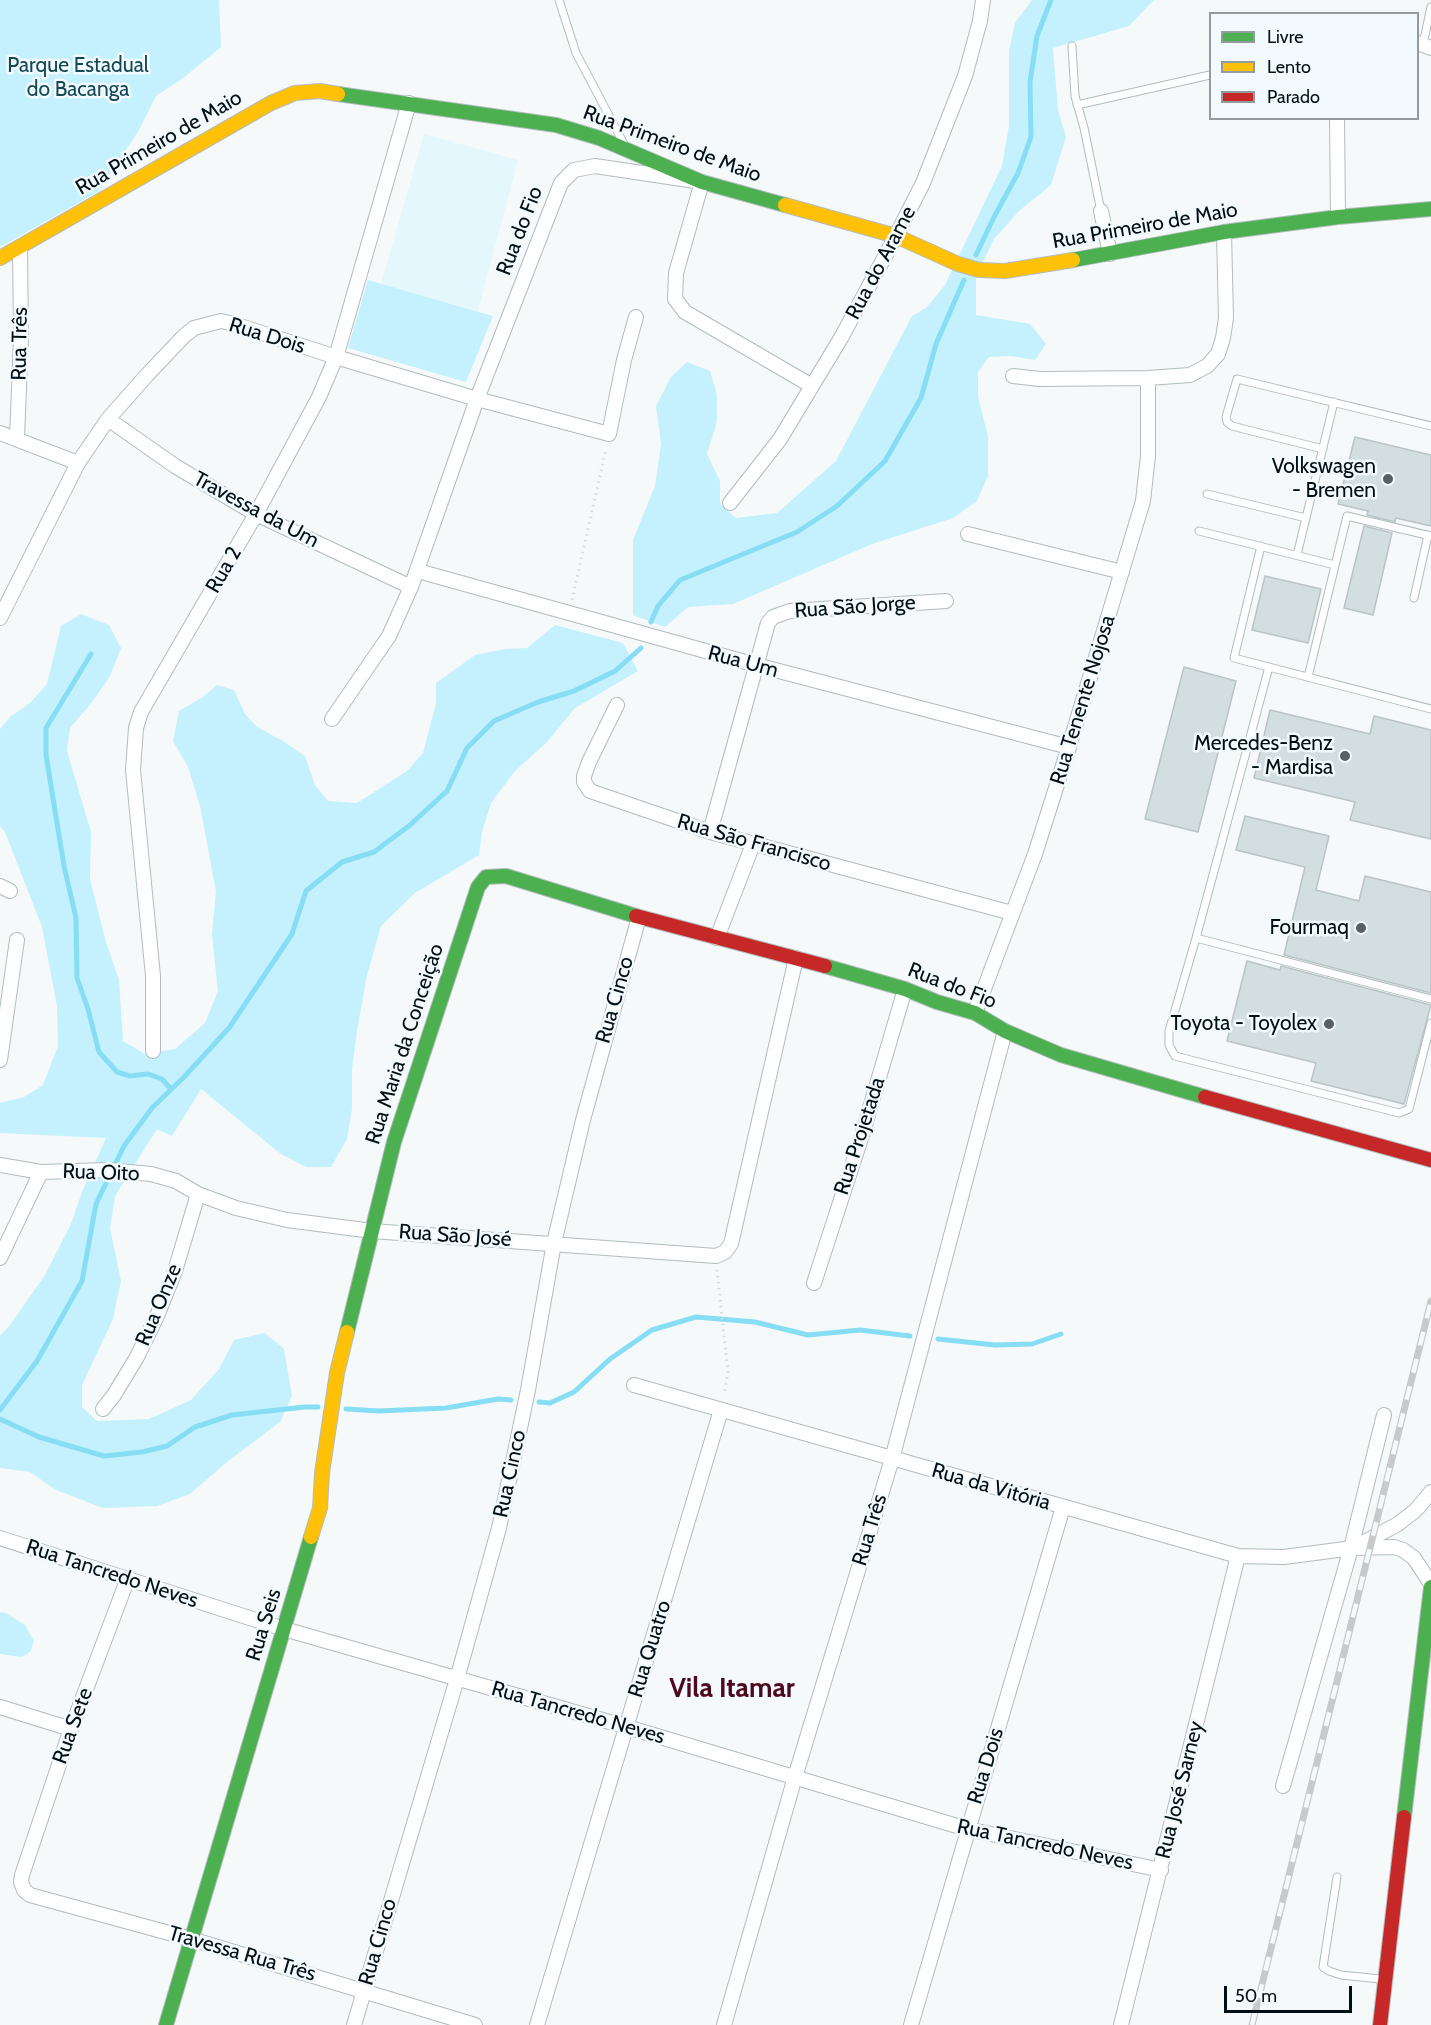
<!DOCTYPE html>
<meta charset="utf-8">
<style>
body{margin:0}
#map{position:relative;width:1431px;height:2025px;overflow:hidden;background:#f5f9fa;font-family:Cabin,sans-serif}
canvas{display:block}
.legend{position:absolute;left:1209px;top:12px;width:210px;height:108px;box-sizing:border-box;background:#f2fafd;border:2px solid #929ca0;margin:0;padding:8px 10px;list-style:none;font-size:18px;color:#020f14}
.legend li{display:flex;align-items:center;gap:12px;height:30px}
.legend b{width:30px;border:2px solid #929ca0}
.scale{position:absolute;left:1224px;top:1986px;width:128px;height:27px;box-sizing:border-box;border:3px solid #020f14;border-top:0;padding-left:8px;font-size:18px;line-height:21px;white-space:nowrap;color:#020f14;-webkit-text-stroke:4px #f2fafd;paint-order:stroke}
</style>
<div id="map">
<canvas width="1431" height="2025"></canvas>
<ul class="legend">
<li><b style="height:8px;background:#4caf50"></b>Livre</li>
<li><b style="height:8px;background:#ffc107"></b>Lento</li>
<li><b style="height:8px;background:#c62828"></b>Parado</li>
</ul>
<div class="scale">50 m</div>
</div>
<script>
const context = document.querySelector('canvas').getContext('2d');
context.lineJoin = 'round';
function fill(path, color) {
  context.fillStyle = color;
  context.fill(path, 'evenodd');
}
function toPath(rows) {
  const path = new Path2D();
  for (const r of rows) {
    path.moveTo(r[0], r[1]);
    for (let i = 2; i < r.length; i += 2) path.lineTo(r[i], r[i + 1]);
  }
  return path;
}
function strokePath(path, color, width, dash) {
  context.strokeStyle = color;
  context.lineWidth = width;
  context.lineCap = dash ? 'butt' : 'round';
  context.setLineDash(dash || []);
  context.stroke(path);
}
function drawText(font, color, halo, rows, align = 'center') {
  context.font = font + ' Cabin,sans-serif';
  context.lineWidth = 5;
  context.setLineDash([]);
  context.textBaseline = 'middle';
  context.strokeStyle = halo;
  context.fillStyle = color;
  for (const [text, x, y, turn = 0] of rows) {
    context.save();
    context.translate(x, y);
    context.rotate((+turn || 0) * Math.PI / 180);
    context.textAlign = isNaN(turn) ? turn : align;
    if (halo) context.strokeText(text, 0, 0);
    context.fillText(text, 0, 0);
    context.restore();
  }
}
const built = toPath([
 [424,134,518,160,478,311,381,284]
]);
const green = toPath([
 [0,0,219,0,221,47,182,79,156,96,139,130,99,191,0,247],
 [1032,0,1154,0,1129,26,1053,48,1058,110,1066,137,1051,185,1019,211,994,239,976,276,976,315,1030,324,1046,344,1035,360,1012,356,989,357,978,372,978,397,988,437,988,476,977,501,953,518,872,544,733,604,688,607,665,627,633,615,633,540,655,486,661,444,656,406,671,377,687,362,710,371,717,395,717,421,707,454,720,481,720,504,736,518,777,513,836,461,912,316,927,307,945,285,1002,166,1009,126,1009,50,1015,23],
 [368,280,493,316,466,382,348,348],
 [81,614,109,625,121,648,110,676,93,701,70,728,67,751,91,832,90,879,106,942,119,980,123,1041,145,1054,175,1049,205,1023,218,991,212,935,216,891,200,806,188,767,173,741,179,711,203,697,217,685,234,690,245,714,257,727,283,741,305,756,315,785,328,801,357,803,407,771,423,753,436,703,436,683,475,655,505,649,527,648,555,625,623,643,638,671,575,708,546,743,515,771,491,803,482,832,479,855,415,893,381,926,367,975,357,1031,352,1069,352,1109,347,1139,331,1167,306,1167,281,1154,201,1089,172,1136,157,1129,115,1196,110,1228,121,1281,113,1319,82,1385,82,1407,97,1421,149,1419,191,1400,219,1369,234,1340,265,1333,284,1349,292,1396,280,1422,227,1462,190,1494,157,1506,103,1508,56,1490,30,1472,0,1468,0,1336,10,1325,45,1275,71,1224,82,1192,106,1138,0,1133,0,1103,24,1097,43,1085,58,1046,57,1006,42,927,5,832,0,826,0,729,10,717,30,703,47,684,61,626],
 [0,1612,6,1613,25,1625,34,1641,30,1652,22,1657,0,1654]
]);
const stream = toPath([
 [976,255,994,217,1018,173,1031,137,1030,82,1037,36,1051,0],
 [651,622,658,606,680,580,797,532,837,506,885,461,921,398,936,344,964,280],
 [91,654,46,728,46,755,64,866,76,918,77,978,88,1009,99,1052,117,1072,130,1076,148,1074,162,1079,171,1089],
 [938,1339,995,1345,1032,1344,1061,1334],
 [539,1402,550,1403,574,1392,610,1359,652,1330,696,1317,755,1322,808,1335,860,1330,910,1336],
 [346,1409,379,1411,446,1408,498,1399,511,1400],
 [0,1410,37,1361,82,1281,96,1204,124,1146,152,1108,185,1076,229,1028,292,934,306,891,342,862,374,852,410,825,447,791,467,748,494,721,538,702,574,691,615,671,641,648],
 [0,1419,39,1437,104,1456,142,1452,167,1446,195,1427,232,1415,305,1407,318,1407]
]);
const building = toPath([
 [1355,437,1431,455,1431,526,1396,518,1395,522,1367,515,1368,511,1338,504,1355,437],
 [1364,526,1392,533,1373,615,1344,608,1364,526],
 [1265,576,1321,589,1308,643,1252,630,1265,576],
 [1184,667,1236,681,1198,832,1145,819,1184,667],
 [1270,710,1370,734,1374,716,1431,730,1431,839,1350,820,1355,802,1254,778,1270,710],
 [1245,816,1329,836,1316,890,1359,901,1365,876,1431,892,1431,993,1284,955,1305,867,1236,850,1245,816],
 [1247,961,1280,970,1281,966,1431,1005,1404,1104,1311,1081,1316,1063,1227,1041,1247,961]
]);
const path = toPath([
 [572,600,606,449],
 [717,1270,728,1372,724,1395]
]);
const lane = toPath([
 [559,0,576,53,624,144],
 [1423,44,1431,7],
 [1072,46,1075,96,1084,128,1101,211],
 [1077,105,1210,75],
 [1323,449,1232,426,1227,422,1226,417,1237,379,1431,426],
 [1207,494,1306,518],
 [1199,531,1335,565],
 [1261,546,1234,658,1431,709],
 [1297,555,1334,402],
 [1414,598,1428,535],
 [1269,667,1196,938,1431,999],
 [1308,677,1347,516,1431,536],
 [1196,938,1169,1031,1169,1045,1175,1056,1399,1113,1409,1109,1431,1023],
 [1337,1877,1323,1967,1329,1971,1341,1975,1380,1979]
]);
const street = toPath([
 [1418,43,1431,48],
 [1337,118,1338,217],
 [1101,211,1110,254],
 [1013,376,1040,379,1148,378,1190,375,1207,366,1218,354,1223,338,1226,318,1224,232],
 [108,419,175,466,256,514,411,587],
 [0,433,78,463],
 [17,439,21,336,20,248],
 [730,503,780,439,841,338,896,236,923,183,965,76,980,21,983,0],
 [968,534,1122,572],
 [418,571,756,665,1069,747],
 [0,618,78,463,108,419,147,375,184,336,194,328,221,321,234,324,336,357,477,399,609,434,624,360,636,317],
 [617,705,589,762,584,776,584,782,590,791,710,832,1012,913],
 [332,719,389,636,411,587,477,399,561,183,574,170,595,166,702,182,676,273,675,299,685,312,812,386],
 [710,832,768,623,773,617,790,611,946,601],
 [0,886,10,891],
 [717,938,753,844],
 [975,1013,1035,854,1069,747,1143,501,1148,456,1148,378],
 [153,1051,153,976,133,770,136,728,141,712,256,514,319,397,336,357,409,103],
 [0,1060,17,940],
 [0,1165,41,1172,108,1170,151,1174,176,1181,198,1194,236,1208,287,1220,372,1231,716,1256,725,1252,731,1244,796,958],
 [0,1258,41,1172],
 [814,1283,863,1132,905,989],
 [634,1385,1238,1556,1284,1557,1353,1548,1394,1547,1403,1550,1414,1558,1431,1584],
 [103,1409,114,1395,137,1357,157,1316,175,1271,198,1194],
 [0,1538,284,1629,627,1727,967,1829,1161,1870],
 [1361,1544,1398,1524,1416,1510,1431,1492],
 [128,1578,71,1729,22,1875,21,1882,24,1890,30,1895,191,1939,475,2025],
 [0,1707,71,1729],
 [1283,1786,1351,1548,1384,1415],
 [354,2025,457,1679,499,1528,528,1390,554,1243,583,1120,639,917],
 [537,2025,721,1410],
 [724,2025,795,1777,892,1459,1005,1031],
 [911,2025,1063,1507],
 [1121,2025,1238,1556]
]);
const fast = toPath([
 [338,94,556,125,599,138,702,182,785,205],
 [1073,260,1224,232,1338,217,1431,209],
 [825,966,905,989,937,1002,975,1013,1005,1031,1061,1055,1205,1097],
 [347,1332,394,1142,478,887,486,877,506,876,636,916],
 [1404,1817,1431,1587],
 [166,2025,311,1537]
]);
const slow = toPath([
 [785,205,896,236,958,264,979,270,1005,271,1073,260],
 [0,258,271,103,295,93,320,91,338,94],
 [311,1537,320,1508,322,1473,337,1373,347,1332]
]);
const jam = toPath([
 [636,916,825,966],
 [1205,1097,1431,1160],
 [1380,2025,1404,1817]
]);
const rail = toPath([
 [1252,2025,1431,1301]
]);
const markers = [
 [1388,479,6,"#576164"],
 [1345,756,6,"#576164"],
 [1361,928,6,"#576164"],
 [1329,1024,6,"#576164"]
];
const parkNames = [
 ["Parque Estadual",78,66],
 ["do Bacanga",78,90]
];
const streetNames = [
 ["Rua Primeiro de Maio",159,143,-30],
 ["Rua Primeiro de Maio",672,144,20],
 ["Rua Primeiro de Maio",1145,226,-10],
 ["Rua do Fio",520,231,-69],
 ["Rua do Arame",881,263,-62],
 ["Rua Dois",267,336,17],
 ["Rua Três",20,344,-89],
 ["Travessa da Um",256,510,28],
 ["Rua 2",224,570,-60],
 ["Rua São Jorge",855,607,-4],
 ["Rua Um",743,662,15],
 ["Rua Tenente Nojosa",1083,700,-73],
 ["Rua São Francisco",754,843,16],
 ["Rua do Fio",952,986,21],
 ["Rua Cinco",615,1000,-74],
 ["Rua Maria da Conceição",405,1044,-72],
 ["Rua Projetada",860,1136,-72],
 ["Rua Oito",101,1173,2],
 ["Rua São José",455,1236,4],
 ["Rua Onze",159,1305,-67],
 ["Rua Cinco",510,1474,-78],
 ["Rua da Vitória",991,1487,16],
 ["Rua Três",870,1530,-73],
 ["Rua Tancredo Neves",112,1574,18],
 ["Rua Seis",264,1625,-73],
 ["Rua Quatro",650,1649,-73],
 ["Rua Tancredo Neves",578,1713,16],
 ["Rua Sete",73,1726,-70],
 ["Rua Dois",986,1766,-73],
 ["Rua José Sarney",1180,1790,-76],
 ["Rua Tancredo Neves",1045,1845,12],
 ["Rua Cinco",378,1942,-74],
 ["Travessa Rua Três",242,1954,16]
];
const poiNames = [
 ["Volkswagen",1376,467],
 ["- Bremen",1376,491],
 ["Mercedes-Benz",1333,744],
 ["- Mardisa",1333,768],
 ["Fourmaq",1349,928],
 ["Toyota - Toyolex",1317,1024]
];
const districtNames = [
 ["Vila Itamar",732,1689]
];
fill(built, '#e4f7fd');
fill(green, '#c4f1fd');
strokePath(stream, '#87def4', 5);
fill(building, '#d3dee0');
strokePath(building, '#bac4c6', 1.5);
strokePath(lane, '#b2bcbf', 9);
strokePath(street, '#b2bcbf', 16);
strokePath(fast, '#b2bcbf', 16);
strokePath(slow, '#b2bcbf', 16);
strokePath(jam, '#b2bcbf', 16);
strokePath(path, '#d8dada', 3, [1.5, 4.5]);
strokePath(lane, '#fefefe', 7);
strokePath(street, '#fefefe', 14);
strokePath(fast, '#4caf50', 14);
strokePath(slow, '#ffc107', 14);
strokePath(jam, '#c62828', 14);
strokePath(rail, '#c8caca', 7);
strokePath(rail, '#f2fafd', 4.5, [14]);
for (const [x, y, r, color] of markers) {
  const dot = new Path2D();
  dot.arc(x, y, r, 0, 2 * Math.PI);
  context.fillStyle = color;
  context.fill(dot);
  strokePath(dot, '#f2fafd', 2);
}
drawText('21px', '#124955', '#f2fafd', parkNames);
drawText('21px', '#020f14', '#f2fafd', streetNames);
drawText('21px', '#020f14', '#f2fafd', poiNames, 'right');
drawText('bold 27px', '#4f091c', '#f2fafd', districtNames);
</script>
